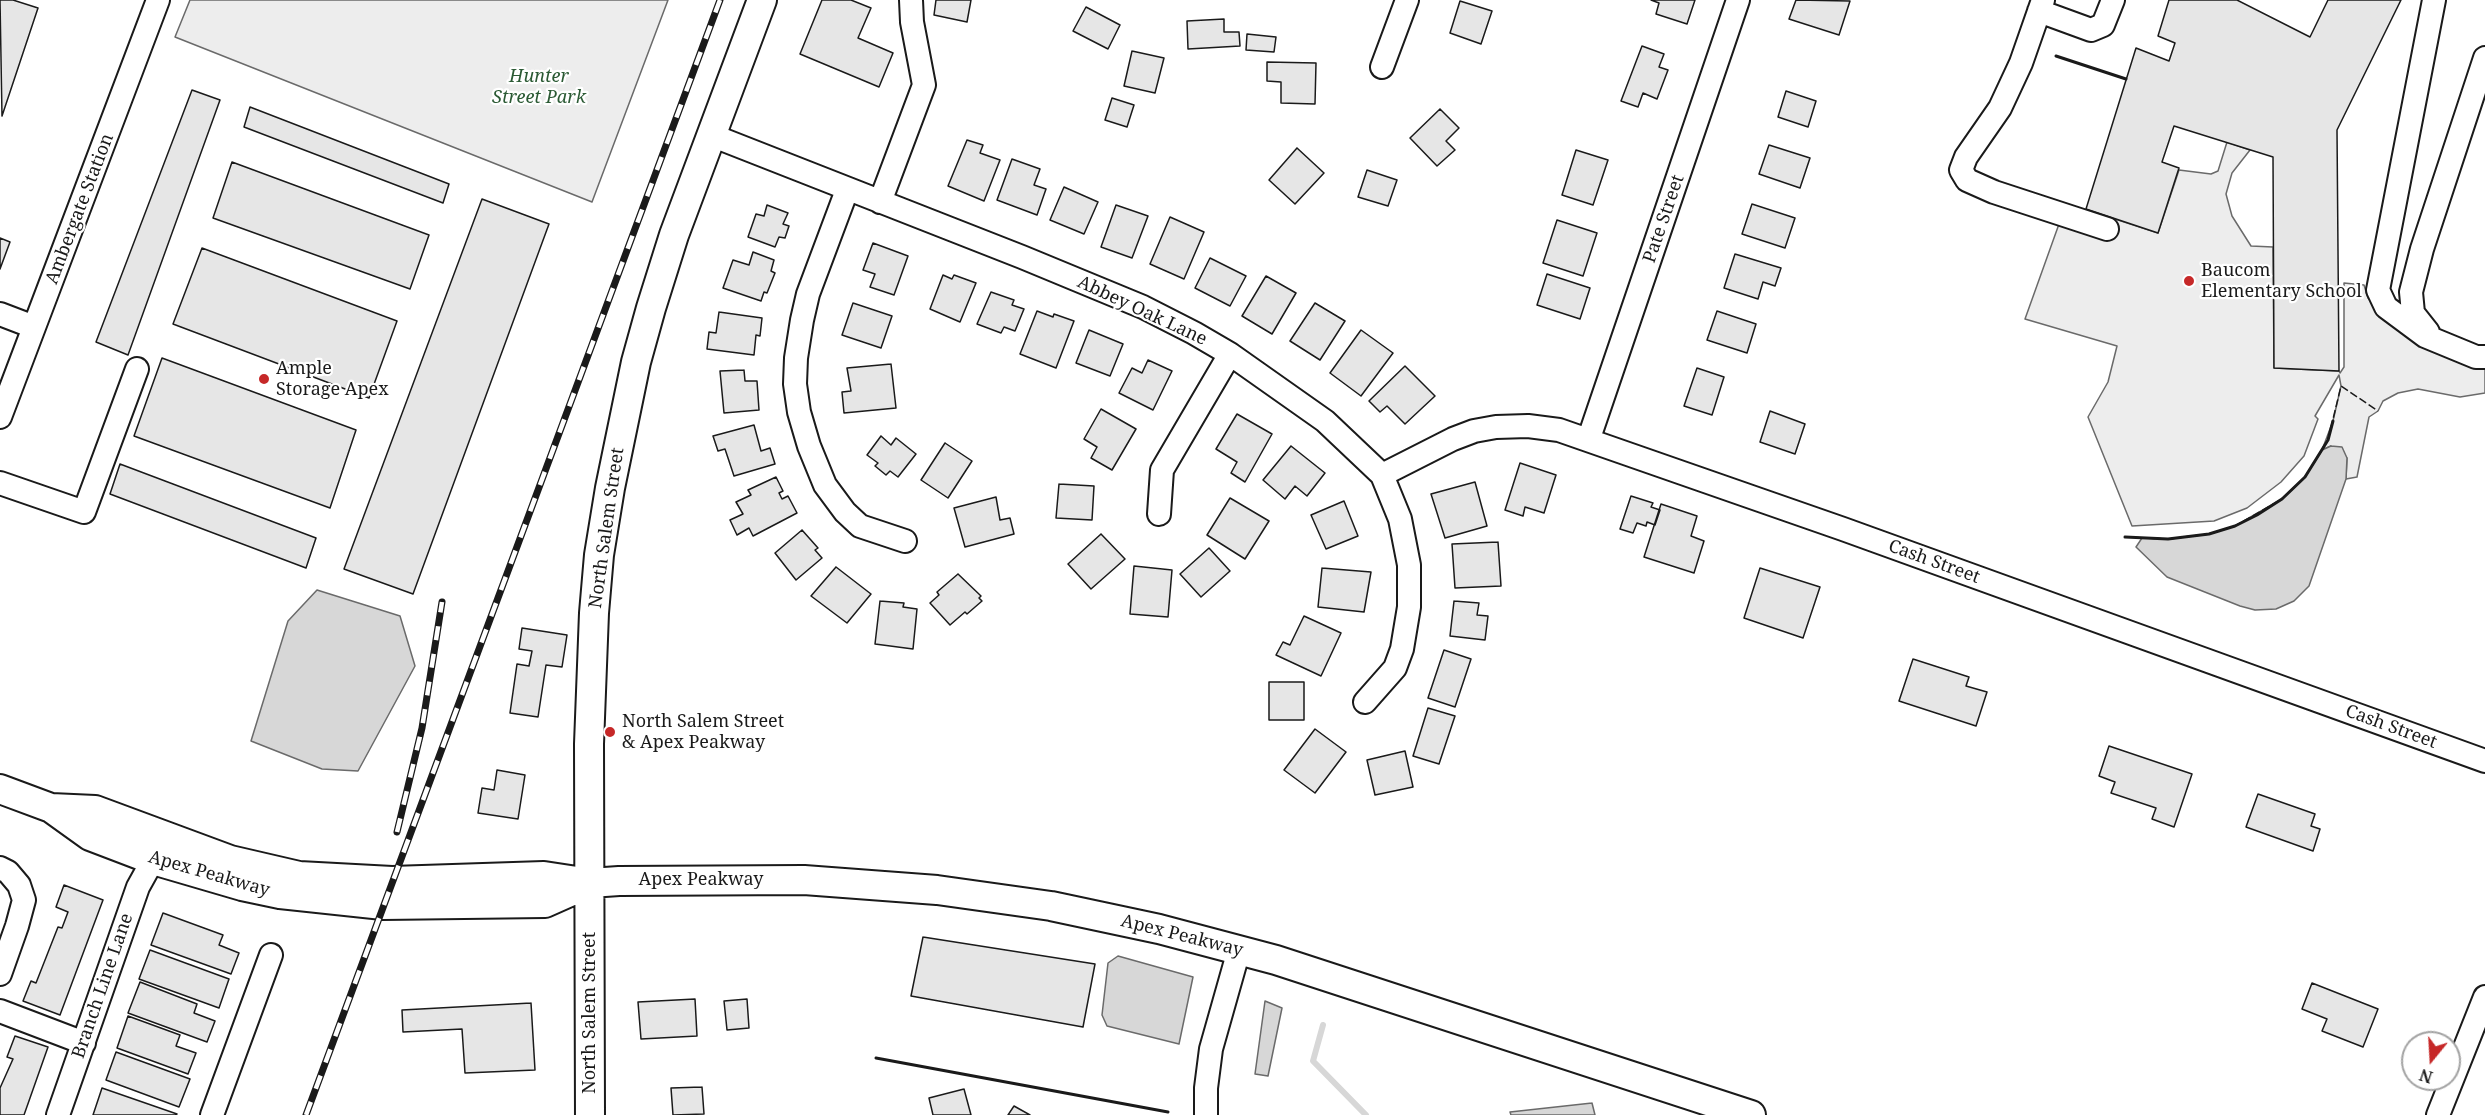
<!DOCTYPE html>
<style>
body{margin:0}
#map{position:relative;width:2485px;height:1115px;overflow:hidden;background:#fff;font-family:"Noto Serif",serif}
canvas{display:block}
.north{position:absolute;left:2401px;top:1031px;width:60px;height:60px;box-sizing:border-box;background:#fff;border:2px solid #a3a3a3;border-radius:50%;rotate:198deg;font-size:16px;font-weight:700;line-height:24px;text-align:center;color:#1a1a1a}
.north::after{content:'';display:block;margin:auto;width:21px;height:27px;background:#c62828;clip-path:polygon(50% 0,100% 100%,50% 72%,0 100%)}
</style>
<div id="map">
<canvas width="2485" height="1115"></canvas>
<div class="north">N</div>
</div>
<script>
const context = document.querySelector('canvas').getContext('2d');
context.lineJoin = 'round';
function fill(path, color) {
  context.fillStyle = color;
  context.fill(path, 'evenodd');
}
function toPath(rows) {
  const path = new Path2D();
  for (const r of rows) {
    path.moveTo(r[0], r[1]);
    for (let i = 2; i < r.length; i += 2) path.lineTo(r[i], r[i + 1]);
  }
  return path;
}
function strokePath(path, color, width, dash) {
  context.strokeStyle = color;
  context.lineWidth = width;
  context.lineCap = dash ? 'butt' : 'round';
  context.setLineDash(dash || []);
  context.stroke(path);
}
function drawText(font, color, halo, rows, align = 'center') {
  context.font = font + ' "Noto Serif",serif';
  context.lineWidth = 4.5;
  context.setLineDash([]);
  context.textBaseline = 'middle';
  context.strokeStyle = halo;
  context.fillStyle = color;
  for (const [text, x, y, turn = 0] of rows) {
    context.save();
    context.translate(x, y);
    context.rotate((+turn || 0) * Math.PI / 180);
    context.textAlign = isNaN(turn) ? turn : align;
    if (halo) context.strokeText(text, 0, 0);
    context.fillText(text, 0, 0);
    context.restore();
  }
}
const green = toPath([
 [190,0,668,0,592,202,175,37,190,0],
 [2227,142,2250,150,2232,173,2226,194,2232,216,2251,246,2273,247,2274,368,2339,371,2340,373,2344,367,2344,283,2364,285,2368,298,2424,348,2481,368,2485,367,2485,393,2460,397,2418,389,2398,393,2383,401,2378,411,2369,417,2357,477,2346,479,2347,458,2331,446,2322,450,2333,421,2341,386,2339,375,2315,416,2318,419,2304,456,2281,482,2247,508,2214,521,2132,526,2088,417,2108,382,2117,346,2025,319,2059,224,2109,240,2115,219,2158,233,2179,170,2211,174,2218,171,2227,142]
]);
const water = toPath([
 [2331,446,2342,447,2347,458,2346,479,2309,586,2294,601,2276,609,2255,610,2240,606,2167,577,2136,547,2142,538,2168,539,2209,534,2235,526,2282,499,2305,477,2322,450,2331,446],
 [317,590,400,616,415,666,358,771,322,769,251,741,288,621,317,590],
 [1118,956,1193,977,1179,1044,1107,1026,1102,1015,1108,963,1118,956],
 [1265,1001,1282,1008,1268,1076,1255,1074,1265,1001],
 [1592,1103,1595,1115,1511,1115,1510,1112,1592,1103]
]);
const stream = toPath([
 [1323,1025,1313,1061,1366,1115]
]);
const building = toPath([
 [0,0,13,0,38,8,2,116,0,0],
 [822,0,851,0,871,8,858,38,893,53,879,87,800,54,822,0],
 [936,0,971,0,967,22,934,15,936,0],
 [1651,0,1695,0,1687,24,1656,14,1659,3,1651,0],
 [1796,0,1850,1,1839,35,1789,19,1796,0],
 [2169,0,2237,0,2310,37,2328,0,2401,0,2337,130,2339,371,2274,368,2273,157,2174,126,2162,162,2179,168,2158,233,2086,209,2136,48,2169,61,2175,43,2158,36,2169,0],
 [1460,1,1492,11,1481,44,1450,33,1460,1],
 [1086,7,1120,25,1108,49,1073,31,1086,7],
 [1224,19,1224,32,1239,32,1240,46,1188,49,1187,21,1224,19],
 [1247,34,1276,37,1274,52,1246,50,1247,34],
 [1642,46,1664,54,1659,67,1668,70,1657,99,1643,93,1638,107,1621,101,1642,46],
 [1132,51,1164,58,1155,93,1124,86,1132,51],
 [1267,62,1316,63,1315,104,1281,103,1281,82,1267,81,1267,62],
 [192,90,220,100,128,355,96,342,192,90],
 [1786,91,1816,101,1808,127,1778,117,1786,91],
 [1112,98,1134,105,1127,127,1105,120,1112,98],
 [250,107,449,184,443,203,244,127,250,107],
 [1440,109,1459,128,1446,141,1455,150,1437,166,1410,138,1440,109],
 [967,140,983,145,980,153,1000,160,984,201,948,186,967,140],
 [1769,145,1810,158,1800,188,1759,174,1769,145],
 [1297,148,1324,173,1295,204,1269,180,1297,148],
 [1576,150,1608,160,1593,205,1562,195,1576,150],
 [1012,159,1040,169,1034,185,1046,189,1037,215,997,200,1012,159],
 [232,162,429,235,410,289,213,218,232,162],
 [1367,170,1397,180,1388,206,1358,197,1367,170],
 [1064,187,1098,202,1084,234,1050,220,1064,187],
 [482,199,549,224,413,594,344,569,482,199],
 [1752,204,1795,218,1785,248,1742,234,1752,204],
 [767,205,788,213,783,224,789,226,785,238,779,237,775,247,748,237,756,214,764,216,767,205],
 [1116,205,1148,216,1132,258,1101,247,1116,205],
 [1170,217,1204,232,1184,279,1150,264,1170,217],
 [1557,220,1597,233,1583,276,1543,263,1557,220],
 [0,238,10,242,0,269,0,238],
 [873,243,908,256,894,295,870,287,875,274,863,270,873,243],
 [202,248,397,321,369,398,173,324,202,248],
 [753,252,774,260,771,271,775,273,767,293,764,292,761,301,723,288,733,260,749,265,753,252],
 [1735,254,1781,268,1775,286,1763,282,1758,299,1724,288,1735,254],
 [1210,258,1246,276,1230,306,1195,288,1210,258],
 [1547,274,1590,288,1580,319,1537,305,1547,274],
 [943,275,952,279,954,275,976,283,960,322,930,309,943,275],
 [1266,276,1296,293,1272,334,1242,316,1266,276],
 [991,292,1014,300,1012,305,1024,309,1015,331,1004,327,1001,333,977,324,991,292],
 [853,303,892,316,881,348,842,335,853,303],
 [1315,303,1345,321,1320,360,1290,341,1315,303],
 [1037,311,1053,317,1054,314,1074,321,1056,368,1020,354,1037,311],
 [1717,311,1756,324,1747,353,1707,340,1717,311],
 [719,312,762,318,760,336,756,335,754,355,707,349,709,332,716,333,719,312],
 [1089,330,1123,344,1110,376,1076,363,1089,330],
 [1361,330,1393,353,1361,396,1330,373,1361,330],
 [162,358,356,430,330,508,134,436,162,358],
 [1148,360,1172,371,1153,410,1119,393,1132,368,1142,373,1148,360],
 [891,364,896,408,844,413,842,392,851,391,847,368,891,364],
 [1405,366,1435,396,1405,424,1387,406,1380,412,1369,401,1405,366],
 [1697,368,1724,377,1712,415,1684,406,1697,368],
 [744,370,745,381,757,381,759,410,724,413,720,371,744,370],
 [1101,409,1136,429,1112,470,1091,458,1097,447,1084,439,1101,409],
 [1770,411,1805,424,1795,454,1760,442,1770,411],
 [1237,414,1272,434,1245,482,1231,473,1237,462,1216,449,1237,414],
 [754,425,761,451,770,448,775,464,734,476,725,449,718,451,713,436,754,425],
 [881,436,891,445,896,438,916,454,898,477,890,471,886,475,875,466,878,463,867,455,881,436],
 [945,443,972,461,948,498,921,480,945,443],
 [1291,446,1325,473,1307,496,1295,486,1285,499,1263,480,1291,446],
 [1520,463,1556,475,1544,513,1525,507,1523,516,1505,510,1520,463],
 [120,464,316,538,306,568,110,494,120,464],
 [776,477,783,491,779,493,782,499,788,496,797,513,753,536,749,528,737,535,730,520,743,514,736,502,751,495,748,490,776,477],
 [1475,482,1487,526,1445,538,1431,494,1475,482],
 [1059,484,1094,486,1092,520,1056,518,1059,484],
 [1631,496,1653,503,1651,507,1660,510,1655,525,1647,522,1646,526,1637,523,1633,533,1620,529,1631,496],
 [996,497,1000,520,1010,518,1014,534,965,547,954,508,996,497],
 [1230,498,1269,521,1245,559,1207,535,1230,498],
 [1344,501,1358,536,1326,549,1311,515,1344,501],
 [1661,504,1697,516,1691,536,1704,541,1694,573,1644,557,1661,504],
 [802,530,818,548,815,550,822,558,796,580,775,553,802,530],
 [1101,534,1125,559,1091,589,1068,564,1101,534],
 [1498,542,1501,586,1455,588,1452,544,1498,542],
 [1209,548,1230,571,1201,597,1180,574,1209,548],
 [1134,566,1172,570,1168,617,1130,614,1134,566],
 [836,567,871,594,847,623,811,596,836,567],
 [1322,568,1371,572,1364,612,1318,607,1322,568],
 [1760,568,1820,587,1803,638,1744,618,1760,568],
 [958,574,981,596,979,598,982,601,967,614,965,612,950,625,930,603,939,595,937,592,958,574],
 [880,601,904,603,903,607,917,609,913,649,875,644,880,601],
 [1454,601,1479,603,1477,615,1488,616,1485,640,1450,636,1454,601],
 [1304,616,1341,633,1321,676,1276,655,1283,642,1290,645,1304,616],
 [522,628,567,635,562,667,546,665,538,717,510,713,517,664,529,666,532,651,519,649,522,628],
 [1444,650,1471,659,1455,707,1428,698,1444,650],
 [1913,659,1969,677,1966,686,1987,692,1976,726,1899,701,1913,659],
 [1269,682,1304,682,1304,720,1269,720,1269,682],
 [1428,708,1455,716,1439,764,1413,756,1428,708],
 [1315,729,1346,752,1315,793,1284,770,1315,729],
 [2109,746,2192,774,2174,827,2152,819,2156,808,2111,793,2115,782,2099,776,2109,746],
 [1405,751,1413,787,1375,795,1367,760,1405,751],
 [497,770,525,775,518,819,478,813,482,788,494,790,497,770],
 [2258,794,2315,814,2311,826,2320,829,2313,851,2246,827,2258,794],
 [64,885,103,900,60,1015,23,1001,31,981,36,983,58,927,62,928,68,912,56,907,64,885],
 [163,913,223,935,219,945,239,953,231,974,151,945,163,913],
 [923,937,1095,964,1083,1027,911,996,923,937],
 [150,950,229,979,219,1008,139,979,150,950],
 [140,982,197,1004,194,1013,215,1021,207,1042,128,1013,140,982],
 [2312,983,2378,1009,2363,1047,2322,1031,2327,1019,2302,1009,2312,983],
 [695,999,697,1036,641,1039,638,1002,695,999],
 [747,999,749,1028,727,1030,724,1001,747,999],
 [531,1003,535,1070,465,1073,462,1029,403,1032,402,1010,531,1003],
 [128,1016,180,1035,176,1046,196,1053,188,1074,117,1048,128,1016],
 [15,1036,48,1047,24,1115,0,1115,0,1088,13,1059,7,1057,15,1036],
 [116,1052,190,1079,179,1107,106,1080,116,1052],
 [702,1087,704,1114,673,1115,671,1088,702,1087],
 [102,1088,177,1114,176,1115,93,1115,102,1088],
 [964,1089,971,1115,933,1115,929,1098,964,1089],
 [1014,1106,1030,1115,1008,1115,1014,1106]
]);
const minor = toPath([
 [2043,0,2021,63,2000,108,1966,157,1961,170,1967,180,1994,192,2107,229],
 [2434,0,2378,290,2386,307,2425,336,2476,357,2485,357],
 [2039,11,2091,30,2103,25,2113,0],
 [1382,67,1407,0],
 [711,135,1022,257,1143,307,1194,333,1230,354,1325,421,1382,475,1400,519,1409,565,1409,607,1402,649,1395,668,1365,702],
 [847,190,808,294,802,320,796,358,795,384,799,412,809,446,825,485,845,512,860,526,905,541],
 [880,202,924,85,912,22,911,0],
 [0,314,34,327],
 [2428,332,2413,313,2411,292,2422,249,2485,58],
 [0,417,158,0],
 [1589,438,1738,0],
 [1382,475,1453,439,1474,431,1496,427,1528,426,1559,430,1843,529,2485,761],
 [0,483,84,512,137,369],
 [1159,514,1162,470,1230,354],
 [0,868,8,872,19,885,24,900,17,926,0,974],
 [0,1011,84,1043],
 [58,1115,138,887,153,860],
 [212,1115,271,955],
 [1206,1115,1206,1088,1211,1049,1239,950],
 [2438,1115,2485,997]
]);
const major = toPath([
 [0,789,51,808,90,836,153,860,242,886,280,894,383,905,545,903,590,883],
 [51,808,95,810,230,860,299,876,392,881,544,876,590,883,619,881,804,880,937,890,1051,906,1159,929,1276,960,1751,1115],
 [590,1115,589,744,594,613,599,555,610,488,636,362,651,308,674,235,762,0]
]);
const rail = toPath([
 [397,832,422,728,442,602],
 [306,1115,720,0]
]);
const fence = toPath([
 [2125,537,2168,539,2209,534,2235,526,2282,499,2305,477,2328,440,2341,386,2378,411]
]);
const wall = toPath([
 [2056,56,2126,79],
 [2125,537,2168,539,2209,534,2235,526,2257,515,2282,499,2305,477,2328,440,2333,421],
 [876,1058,1168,1112]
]);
const markers = [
 [2189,281,6,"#c62828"],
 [264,379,6,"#c62828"],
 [610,732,6,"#c62828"]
];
const parkNames = [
 ["Hunter",539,77],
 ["Street Park",539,98]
];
const streetNames = [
 ["Ambergate Station",80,209,-69],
 ["Pate Street",1664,219,-71],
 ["Abbey Oak Lane",1142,311,25],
 ["North Salem Street",607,528,-82],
 ["Cash Street",1934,562,20],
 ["Cash Street",2391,727,20],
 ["Apex Peakway",209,874,16],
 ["Apex Peakway",701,880],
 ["Apex Peakway",1182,936,14],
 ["Branch Line Lane",103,986,-71],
 ["North Salem Street",590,1013,-90]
];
const poiNames = [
 ["Baucom",2201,271],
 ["Elementary School",2201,292],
 ["Ample",276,369],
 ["Storage Apex",276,390],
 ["North Salem Street",622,722],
 ["& Apex Peakway",622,743]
];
fill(green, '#ededed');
strokePath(green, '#6a6a6a', 1.5);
fill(water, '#d7d7d7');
strokePath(water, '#6a6a6a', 1.5);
strokePath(stream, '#d7d7d7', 6);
fill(building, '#e6e6e6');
strokePath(building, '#1a1a1a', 1.5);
strokePath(minor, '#1a1a1a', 26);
strokePath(major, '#1a1a1a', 32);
strokePath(minor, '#fff', 22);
strokePath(major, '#fff', 28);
strokePath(rail, '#1a1a1a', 7);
strokePath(rail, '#fff', 4.5, [14]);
strokePath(fence, '#1a1a1a', 1.5, [8, 3]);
strokePath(wall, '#1a1a1a', 3);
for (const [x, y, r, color] of markers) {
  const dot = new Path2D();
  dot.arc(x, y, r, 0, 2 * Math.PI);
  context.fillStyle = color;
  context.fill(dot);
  strokePath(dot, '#fff', 2);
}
drawText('italic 18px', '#2b5a34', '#fff', parkNames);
drawText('18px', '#1a1a1a', '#fff', streetNames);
drawText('18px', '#1a1a1a', '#fff', poiNames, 'left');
</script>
